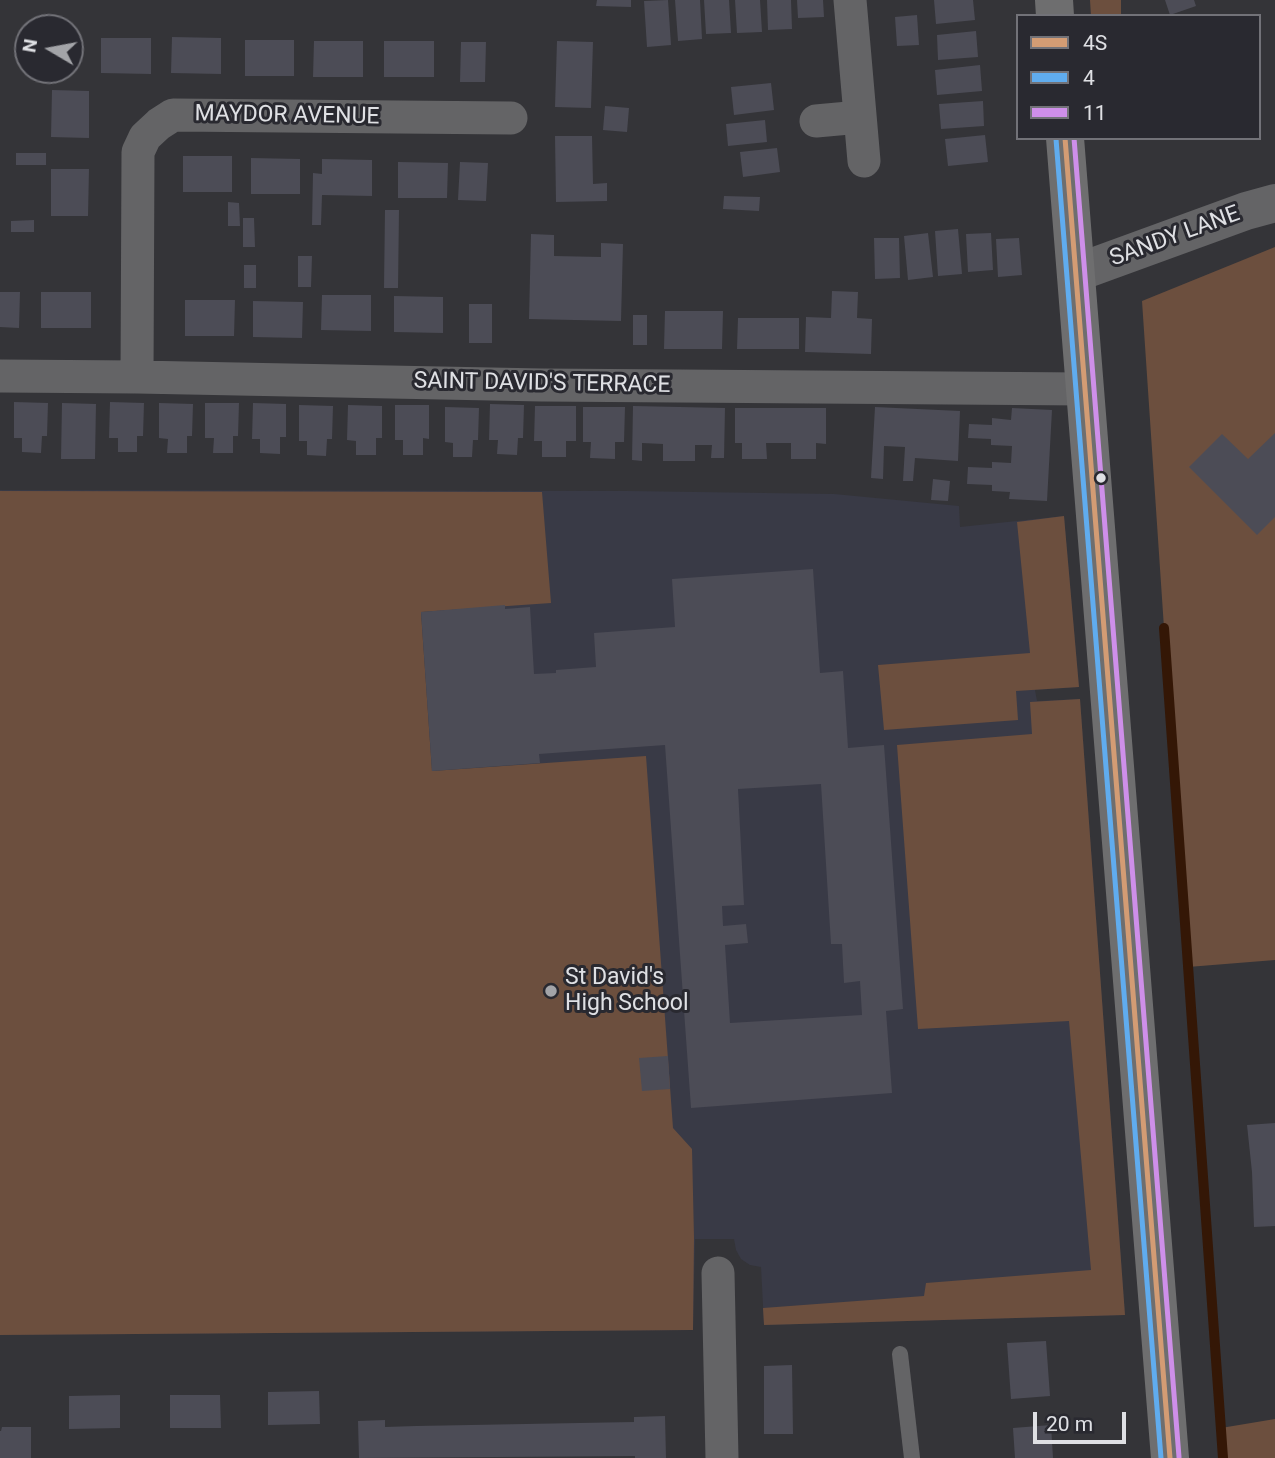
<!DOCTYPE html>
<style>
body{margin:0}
#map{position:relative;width:1275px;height:1458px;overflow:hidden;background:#343438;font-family:Roboto,sans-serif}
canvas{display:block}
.legend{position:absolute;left:1016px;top:14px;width:245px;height:126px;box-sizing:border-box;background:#292930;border:2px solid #727278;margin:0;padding:9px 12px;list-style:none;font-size:21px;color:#dfe0e4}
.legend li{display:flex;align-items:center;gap:14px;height:35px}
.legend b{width:35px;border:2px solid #727278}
.north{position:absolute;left:14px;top:14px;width:70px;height:70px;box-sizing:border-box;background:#292930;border:2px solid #727278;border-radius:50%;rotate:280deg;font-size:19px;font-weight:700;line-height:28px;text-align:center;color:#dfe0e4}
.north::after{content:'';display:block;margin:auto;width:24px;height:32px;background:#a3a4a8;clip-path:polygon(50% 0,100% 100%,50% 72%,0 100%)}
.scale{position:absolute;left:1033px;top:1412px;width:93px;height:32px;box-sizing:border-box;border:4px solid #dfe0e4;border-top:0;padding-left:9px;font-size:21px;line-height:24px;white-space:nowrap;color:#dfe0e4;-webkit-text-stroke:5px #292930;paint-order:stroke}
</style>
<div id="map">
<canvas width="1275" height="1458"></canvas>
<ul class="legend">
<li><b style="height:9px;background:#d39c74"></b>4S</li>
<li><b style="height:9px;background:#60acee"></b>4</li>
<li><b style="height:9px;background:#ce8fe9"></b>11</li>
</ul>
<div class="north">N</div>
<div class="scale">20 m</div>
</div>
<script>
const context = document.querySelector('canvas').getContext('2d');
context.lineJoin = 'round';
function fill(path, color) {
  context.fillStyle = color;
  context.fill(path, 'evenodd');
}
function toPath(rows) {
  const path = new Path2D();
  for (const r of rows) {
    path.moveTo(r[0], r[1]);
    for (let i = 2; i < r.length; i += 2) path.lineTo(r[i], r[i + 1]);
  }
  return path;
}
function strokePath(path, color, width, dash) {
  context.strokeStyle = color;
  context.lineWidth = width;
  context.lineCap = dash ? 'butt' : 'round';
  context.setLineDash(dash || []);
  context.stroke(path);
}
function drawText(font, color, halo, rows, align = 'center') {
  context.font = font + ' Roboto,sans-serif';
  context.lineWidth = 6;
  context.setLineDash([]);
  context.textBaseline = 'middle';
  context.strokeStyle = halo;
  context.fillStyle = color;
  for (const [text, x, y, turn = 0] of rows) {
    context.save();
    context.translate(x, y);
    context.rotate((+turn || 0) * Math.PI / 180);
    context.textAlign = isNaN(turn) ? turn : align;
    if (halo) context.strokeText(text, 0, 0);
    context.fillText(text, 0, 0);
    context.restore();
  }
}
const built = toPath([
 [0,490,628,491,834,494,959,506,960,527,1064,516,1079,687,1035,690,1037,701,1080,699,1125,1315,764,1325,761,1267,750,1265,741,1259,736,1250,734,1239,695,1239,693,1330,0,1335]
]);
const green = toPath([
 [1090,0,1121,0,1121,16,1091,16],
 [1275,247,1275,960,1188,967,1164,628,1142,301],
 [0,491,542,492,551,603,421,612,432,771,646,756,673,1128,692,1149,694,1238,693,1330,0,1335],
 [1064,516,1079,687,1016,691,1018,720,884,730,878,665,1030,653,1017,522],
 [1080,699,1125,1315,764,1325,763,1308,924,1296,926,1283,1091,1270,1069,1021,918,1029,897,745,1032,734,1030,702],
 [1275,1419,1275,1458,1223,1458,1221,1428]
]);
const stream = toPath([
 [1164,628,1223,1458]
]);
const building = toPath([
 [597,0,631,0,631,7,596,6],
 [668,0,671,45,647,47,644,1],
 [675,0,700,0,702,39,678,41],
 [704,0,729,0,731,33,706,34],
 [735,0,760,0,762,32,737,33],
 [767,0,791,0,792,29,768,30],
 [797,0,823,0,824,17,798,18],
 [934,0,973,0,975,20,936,24],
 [1165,0,1194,0,1196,6,1170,15],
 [917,15,919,45,897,46,895,17],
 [976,31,978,57,938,60,937,35],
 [172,37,221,38,221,74,171,73],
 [101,38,151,38,151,74,101,73],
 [245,40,294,40,294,76,245,76],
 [314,41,363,41,363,77,313,77],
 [384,41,434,41,434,77,384,77],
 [557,41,593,42,591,108,555,107],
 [461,42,486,42,485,82,460,82],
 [980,65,982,91,937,95,935,70],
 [771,83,774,110,734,115,731,87],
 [52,90,89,91,89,138,51,137],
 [983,101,984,126,941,129,939,104],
 [605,106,629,108,627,132,603,130],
 [765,120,767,142,728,146,726,124],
 [985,135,988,162,948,166,945,139],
 [555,136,592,136,593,184,607,183,607,201,556,202],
 [777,148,780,172,743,177,740,152],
 [16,153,46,153,46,165,16,165],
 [183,156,232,156,232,192,183,192],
 [251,158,300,159,300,194,251,194],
 [322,159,372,160,372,196,322,195,321,225,312,225,313,173,322,174],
 [398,162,448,163,447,198,398,198],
 [460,162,488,163,486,201,458,200],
 [51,169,89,169,88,216,51,216],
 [724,196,760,197,759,211,723,209],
 [228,202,239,203,240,226,228,226],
 [385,210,399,210,398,288,384,288],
 [243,218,254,218,255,247,243,247],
 [34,220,34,232,11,232,11,221],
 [958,229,962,274,938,276,935,231],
 [928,233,933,277,908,280,904,236],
 [991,233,993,270,968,272,966,234],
 [531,234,554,235,554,256,601,257,601,243,623,244,621,321,529,319],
 [874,238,899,238,900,278,875,279],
 [1019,238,1022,275,998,277,996,239],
 [298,256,312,256,311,287,298,287],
 [244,265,256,265,256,288,244,288],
 [832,291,858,292,857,318,872,319,871,354,805,352,806,317,831,318],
 [0,292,20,292,19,328,0,327],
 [41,292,91,292,91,328,41,328],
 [322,295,371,295,371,331,321,330],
 [394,296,443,297,443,333,394,332],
 [185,300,235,300,234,336,185,336],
 [253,301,303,302,302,338,253,337],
 [469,304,492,304,492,343,469,343],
 [665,311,723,311,722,349,664,349],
 [633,315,647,315,647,345,633,345],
 [738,318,799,318,799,349,737,349],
 [14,402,48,403,47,436,42,436,41,453,22,452,22,438,14,438],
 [110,402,144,403,143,436,137,436,137,452,118,452,118,438,109,438],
 [62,403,96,404,95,459,61,459],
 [159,403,193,404,192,436,187,436,187,453,167,453,168,439,159,438],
 [205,403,239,403,238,436,233,436,233,453,213,453,214,438,205,438],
 [253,403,286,404,286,437,280,437,280,454,260,453,260,439,252,439],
 [490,404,524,405,523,438,518,438,517,455,497,454,498,440,489,440],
 [299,405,333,406,332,439,327,439,326,456,307,455,307,441,299,441],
 [348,405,382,406,382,438,376,438,376,455,356,455,356,441,347,440],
 [395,405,429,405,429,439,423,438,423,455,403,455,403,440,395,440],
 [535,406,576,406,576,441,566,441,566,457,542,457,542,441,534,441],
 [633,406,725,408,724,458,711,458,712,445,695,445,695,461,663,461,663,444,642,443,642,461,632,460],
 [445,407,479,408,478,440,473,440,472,457,453,457,453,443,445,442],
 [583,407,625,407,624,442,615,442,615,459,590,458,591,442,583,442],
 [875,407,960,411,958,461,915,458,913,481,903,481,905,447,884,446,883,479,871,478],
 [735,408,826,408,826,444,816,443,816,459,791,459,791,443,766,443,767,459,742,459,742,443,735,443],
 [1012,408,1052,410,1047,501,1009,499,1010,492,992,491,992,485,967,484,968,467,992,468,992,462,1011,463,1012,446,991,445,991,439,968,438,969,424,992,425,992,418,1011,420],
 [1275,433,1275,517,1257,535,1189,467,1222,434,1248,459],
 [933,479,950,481,948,501,931,500],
 [813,569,820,673,843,671,848,748,884,745,903,1009,886,1011,892,1093,691,1108,665,745,539,754,540,763,432,771,421,612,505,605,505,609,530,607,534,674,556,673,556,670,596,667,594,633,675,627,672,579],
 [821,784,831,944,842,944,844,983,860,981,862,1015,730,1023,725,945,748,943,746,924,723,926,722,906,744,905,738,789],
 [668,1056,670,1089,642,1091,639,1058],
 [1275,1123,1275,1226,1254,1227,1252,1172,1247,1125],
 [1046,1341,1050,1396,1011,1399,1007,1343],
 [792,1365,793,1434,764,1434,764,1366],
 [319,1391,320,1424,268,1425,268,1392],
 [120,1395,120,1428,69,1429,69,1396],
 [170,1395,220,1395,221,1428,170,1428],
 [665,1416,666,1458,635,1458,635,1456,359,1458,358,1421,385,1420,385,1427,416,1426,634,1422,634,1417],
 [1051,1425,1053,1458,1015,1458,1013,1428],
 [2,1427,31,1427,31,1458,0,1458,0,1431,1,1431]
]);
const service = toPath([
 [900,1354,912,1458]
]);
const minor = toPath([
 [850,0,864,161],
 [816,121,860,117],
 [0,376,137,377,542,385,1085,389],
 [137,377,138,152,145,137,159,124,173,115,511,118],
 [718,1273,722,1458]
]);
const tertiary = toPath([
 [1076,273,1246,211,1275,203]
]);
const primary = toPath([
 [1054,0,1055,16],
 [1065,138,1170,1458]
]);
const bus1 = toPath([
 [1065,138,1170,1458]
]);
const bus2 = toPath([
 [1056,139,1161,1458]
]);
const bus3 = toPath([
 [1074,138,1179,1457]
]);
const markers = [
 [1101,478,6,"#dfe0e4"],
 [551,991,7,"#a3a4a8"]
];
const streetNames = [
 ["MAYDOR AVENUE",287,116,1],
 ["SANDY LANE",1175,237,-20],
 ["SAINT DAVID'S TERRACE",542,384,1]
];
const poiNames = [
 ["St David's",565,978],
 ["High School",565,1004]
];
fill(built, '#393a46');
fill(green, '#6c4f3e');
strokePath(stream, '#341706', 10);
fill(building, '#4c4c56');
strokePath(service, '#646466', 16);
strokePath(minor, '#646466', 33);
strokePath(tertiary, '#646466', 38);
strokePath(primary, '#6e6e6f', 38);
strokePath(bus1, '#d39c74', 5);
strokePath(bus2, '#60acee', 5);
strokePath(bus3, '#ce8fe9', 5);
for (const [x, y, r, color] of markers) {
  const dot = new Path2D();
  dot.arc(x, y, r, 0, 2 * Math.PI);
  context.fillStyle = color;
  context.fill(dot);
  strokePath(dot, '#292930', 2.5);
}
drawText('23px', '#dfe0e4', '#292930', streetNames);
drawText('23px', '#dfe0e4', '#292930', poiNames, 'left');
</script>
